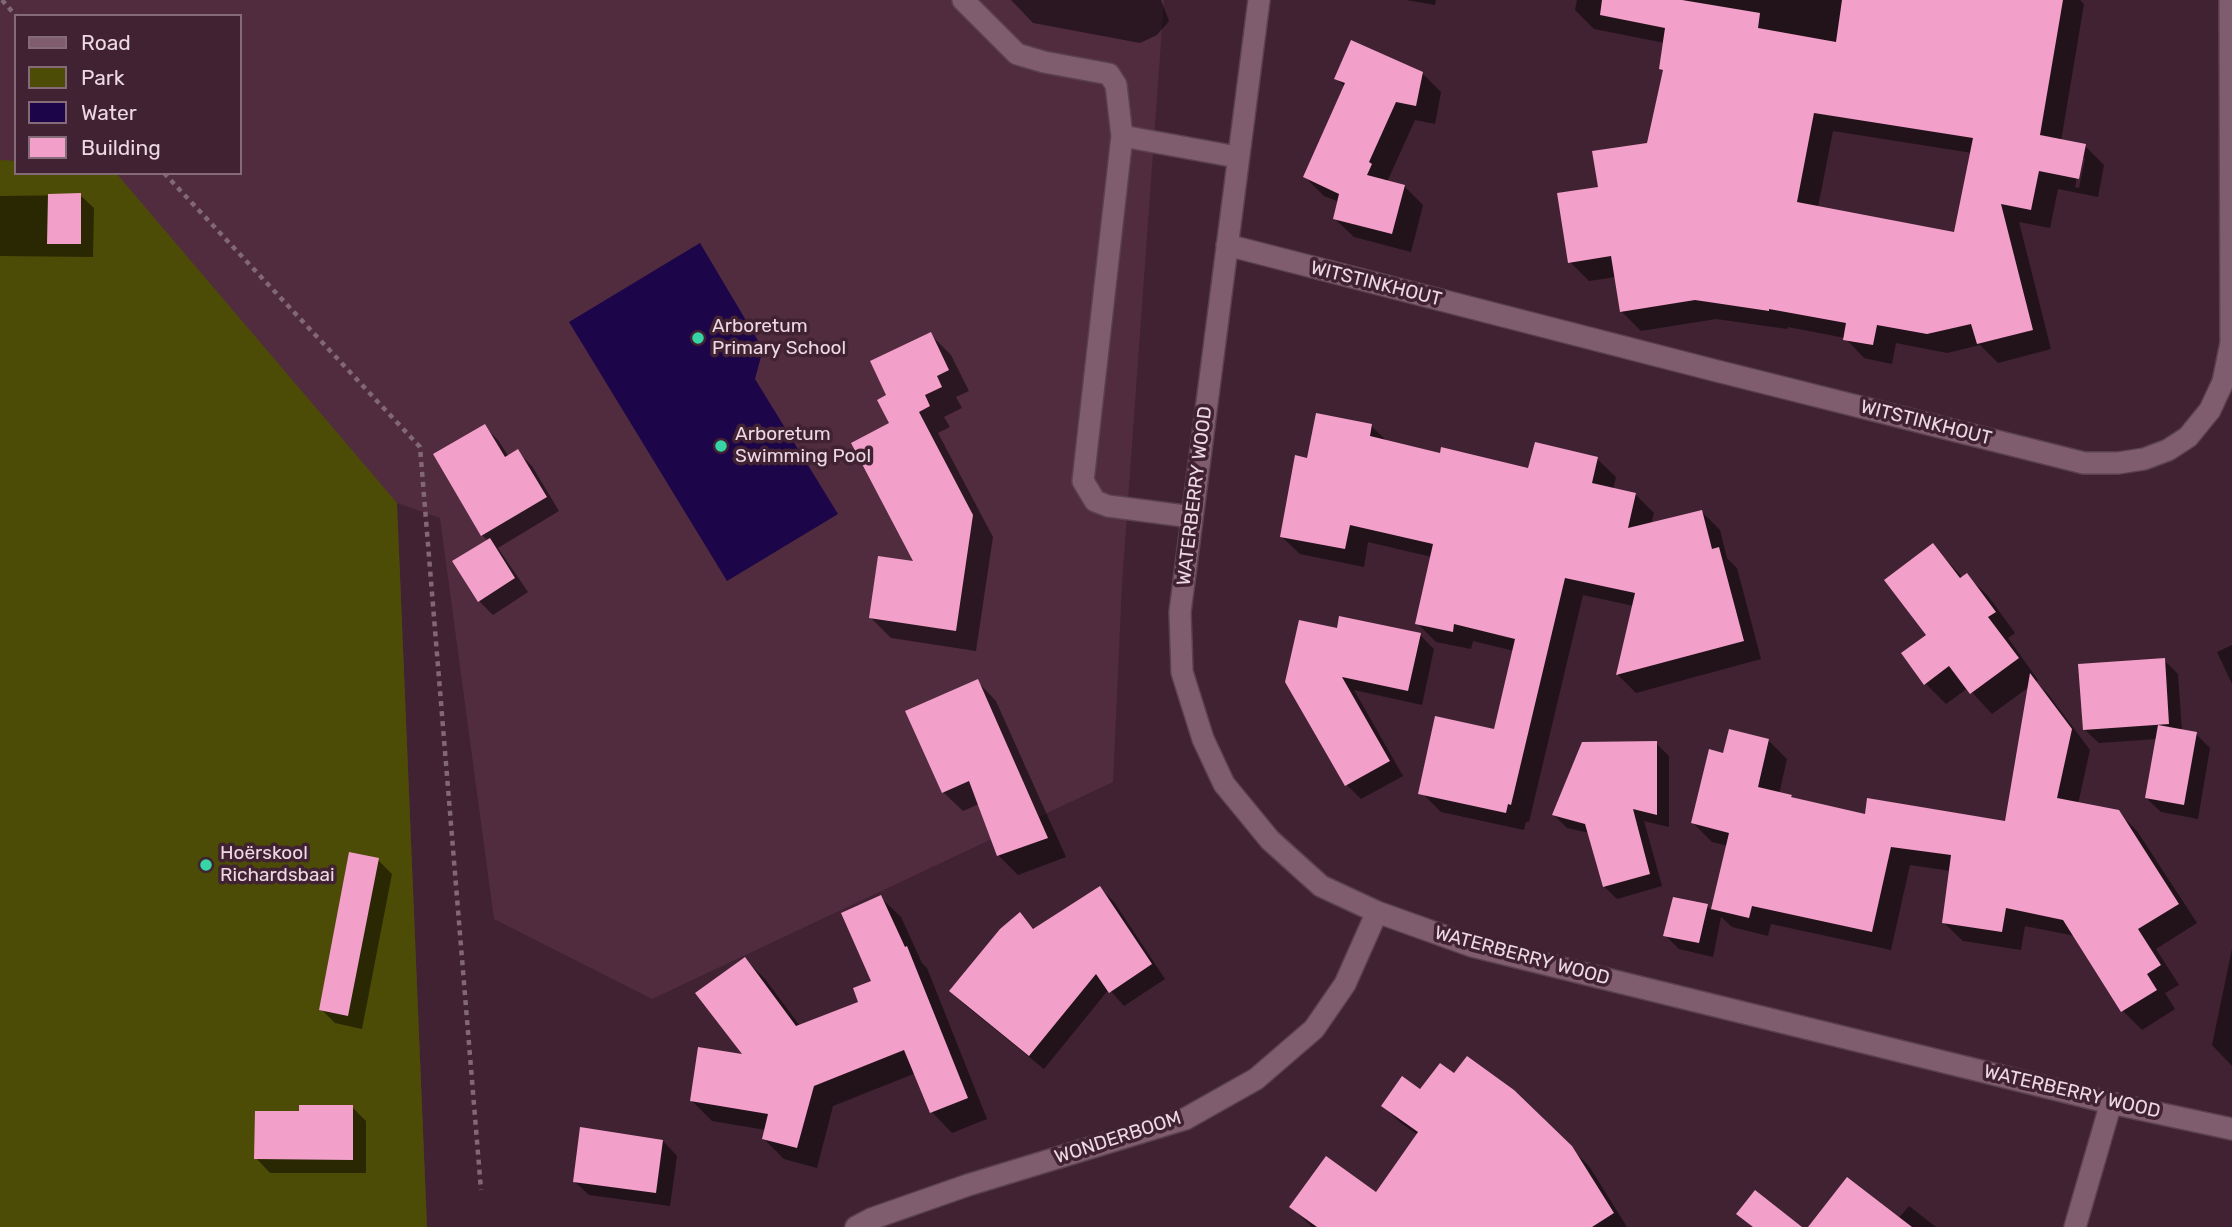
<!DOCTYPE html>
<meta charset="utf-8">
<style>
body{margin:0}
#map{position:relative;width:2232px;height:1227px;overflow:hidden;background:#402232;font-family:Rubik,sans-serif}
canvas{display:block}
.legend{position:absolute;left:14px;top:14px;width:228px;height:161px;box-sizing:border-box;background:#402232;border:2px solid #856b78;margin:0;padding:9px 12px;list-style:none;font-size:21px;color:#edd9e2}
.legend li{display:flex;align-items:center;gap:14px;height:35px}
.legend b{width:35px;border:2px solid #856b78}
</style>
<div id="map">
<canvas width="2232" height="1227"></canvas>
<ul class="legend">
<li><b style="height:9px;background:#805d6e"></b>Road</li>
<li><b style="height:19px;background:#4d4c07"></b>Park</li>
<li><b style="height:19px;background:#1c0549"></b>Water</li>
<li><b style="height:19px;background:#f29fc9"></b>Building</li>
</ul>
</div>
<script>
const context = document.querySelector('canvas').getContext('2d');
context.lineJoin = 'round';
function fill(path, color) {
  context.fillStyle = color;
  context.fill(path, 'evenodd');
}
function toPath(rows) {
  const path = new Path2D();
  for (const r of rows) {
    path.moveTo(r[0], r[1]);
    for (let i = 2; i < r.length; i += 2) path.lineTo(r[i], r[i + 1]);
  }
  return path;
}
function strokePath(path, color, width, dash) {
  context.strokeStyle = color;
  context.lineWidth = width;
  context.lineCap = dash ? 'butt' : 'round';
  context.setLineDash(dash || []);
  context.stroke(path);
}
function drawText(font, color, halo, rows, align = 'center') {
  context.font = font + ' Rubik,sans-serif';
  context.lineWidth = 7;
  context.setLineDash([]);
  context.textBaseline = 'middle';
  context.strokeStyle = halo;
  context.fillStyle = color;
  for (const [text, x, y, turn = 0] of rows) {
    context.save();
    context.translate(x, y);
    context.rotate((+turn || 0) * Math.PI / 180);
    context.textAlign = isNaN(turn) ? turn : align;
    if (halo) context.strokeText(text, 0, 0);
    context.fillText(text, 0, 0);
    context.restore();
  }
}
const built = toPath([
 [0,0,1164,0,1122,583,1113,782,652,999,494,919,440,518,397,503,427,1227,0,1227],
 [16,16,240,16,240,173,16,173]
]);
const green = toPath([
 [0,160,16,161,16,173,116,173,397,503,427,1227,0,1227]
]);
const water = toPath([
 [700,243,763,349,755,379,838,514,727,581,569,322]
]);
const shadow = toPath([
 [1011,0,1161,0,1169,21,1157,35,1140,43,1033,23],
 [1406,0,1436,0,1435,5],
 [1577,0,2080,0,2084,4,2061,141,2085,146,2104,165,2098,197,2058,189,2050,228,2019,222,2051,349,1998,363,1980,345,1947,353,1896,343,1892,364,1864,358,1845,338,1788,327,1787,329,1716,319,1641,331,1621,311,1616,277,1589,281,1570,262,1600,188,1648,145,1664,72,1661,68,1665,43,1594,29,1575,10],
 [1833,131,1972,153,1956,234,1818,207],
 [2081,158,2085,158,2079,188,2075,187],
 [1422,73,1441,92,1435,124,1415,120,1387,182,1404,186,1423,205,1411,252,1354,237,1335,219,1339,202,1324,196,1305,177,1345,87,1336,78],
 [80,195,94,208,93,257,0,256,0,196],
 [930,334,951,355,969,391,956,397,962,408,944,417,950,427,938,433,993,537,976,651,891,638,870,617,916,564,891,424,888,396],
 [484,426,498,440,509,457,518,452,532,466,559,511,498,548,528,592,493,615,479,601,488,541,482,535],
 [1371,426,1388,442,1441,455,1530,470,1597,459,1616,477,1613,489,1635,494,1654,513,1651,524,1702,512,1720,530,1727,558,1737,568,1761,659,1636,693,1618,675,1634,606,1583,595,1529,822,1526,822,1524,830,1441,812,1423,794,1496,731,1514,651,1473,641,1471,649,1436,642,1417,623,1432,557,1368,542,1364,567,1300,554,1281,536,1309,460],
 [1933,546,1963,578,1967,576,1988,596,2015,633,2008,638,2038,680,2036,682,2048,694,2090,750,2078,804,2118,812,2137,831,2197,923,2156,949,2179,985,2165,993,2175,1009,2142,1030,2123,1011,2075,936,2025,926,2021,950,1963,941,1943,922,1951,871,1910,865,1891,950,1771,924,1768,936,1732,927,1721,917,1713,957,1679,949,1665,935,1707,906,1712,911,1728,846,1712,842,1693,823,1724,755,1768,740,1787,759,1779,794,1866,816,2006,823,2029,687,1992,714,1968,688,1946,704,1925,683],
 [1338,630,1420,635,1434,649,1422,705,1354,690,1403,776,1361,799,1347,785,1287,681],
 [2232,645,2232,684,2217,652],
 [2164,660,2178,674,2182,731,2196,734,2210,748,2198,819,2161,812,2146,798,2157,739,2099,743,2084,729],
 [977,681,996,701,1066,857,1018,875,998,855,979,804,963,811,943,792],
 [1656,743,1669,756,1669,827,1644,821,1662,886,1617,899,1604,886,1590,833,1567,828,1554,815],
 [378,860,392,874,362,1029,335,1023,321,1009],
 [1100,888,1114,902,1165,979,1124,1006,1109,989,1044,1069,965,1005,951,991,1019,915,1035,930],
 [880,897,901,917,922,963,927,968,987,1119,952,1133,932,1112,916,1073,833,1106,817,1168,784,1159,764,1139,766,1130,712,1121,692,1101,746,1057,745,959,765,979,800,1026,861,1003,874,982],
 [2232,949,2232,1066,2212,1045],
 [1455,1076,1513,1091,1589,1166,1627,1227,1312,1227,1291,1207,1377,1194,1418,1135,1401,1123,1383,1106],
 [352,1107,366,1121,366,1173,270,1173,256,1158,301,1113],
 [663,1141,677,1156,670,1206,589,1195,574,1181],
 [1909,1206,1936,1227,1811,1227,1898,1219]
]);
const building = toPath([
 [1602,0,1682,0,1760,13,1758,28,1836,42,1842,0,2063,0,2040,135,2086,144,2079,179,2039,171,2031,210,2001,204,2033,330,1977,344,1971,324,1927,334,1877,325,1873,345,1843,340,1846,323,1769,309,1769,311,1695,300,1620,312,1611,256,1568,263,1557,193,1598,187,1592,151,1647,143,1663,70,1659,69,1665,28,1600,15],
 [1814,113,1973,138,1954,232,1797,202],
 [1351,40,1423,72,1416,106,1396,102,1369,162,1372,164,1367,175,1405,185,1392,234,1333,219,1339,194,1303,177,1345,83,1334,79],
 [81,193,81,244,47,244,48,194],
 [931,332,949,370,937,376,942,387,925,395,930,406,919,412,973,515,956,631,869,618,878,556,913,561,851,443,889,423,877,400,886,395,870,361],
 [1316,413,1372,424,1370,436,1440,453,1441,447,1528,468,1535,442,1598,457,1592,483,1636,493,1628,528,1702,510,1712,549,1719,547,1744,641,1616,675,1635,593,1565,578,1511,805,1508,804,1506,813,1418,794,1435,716,1494,729,1515,639,1454,624,1453,632,1415,624,1433,544,1350,525,1345,549,1280,537,1295,455,1307,458],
 [485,424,505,457,518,449,547,497,481,536,433,454],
 [490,538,515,578,478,602,452,561],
 [1933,543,1960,578,1967,573,1996,612,1988,617,2019,658,1970,694,1949,666,1924,685,1901,653,1926,635,1884,580],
 [1339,616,1421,633,1408,691,1342,677,1390,761,1345,786,1285,682,1299,620,1337,628],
 [2165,658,2169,724,2083,730,2078,664],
 [2030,673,2072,729,2057,798,2119,810,2179,904,2138,929,2161,965,2147,974,2157,990,2121,1012,2063,920,2006,908,2002,932,1942,923,1951,855,1891,847,1872,932,1752,906,1749,918,1711,909,1729,833,1691,823,1709,749,1723,753,1729,729,1769,739,1758,787,1792,795,1791,797,1865,814,1867,798,2005,821],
 [978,679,1048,838,997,856,969,781,942,793,905,711],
 [2158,725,2197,732,2184,805,2145,798],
 [1657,741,1657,815,1633,809,1650,874,1603,887,1585,824,1552,815,1582,742],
 [349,852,379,858,348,1016,319,1010],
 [1100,886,1152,964,1109,993,1096,974,1029,1056,949,991,1000,929,1020,912,1033,929],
 [881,895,905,947,907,946,968,1098,930,1113,904,1050,814,1086,797,1148,762,1139,768,1114,690,1101,698,1047,742,1054,695,993,745,957,796,1026,858,1002,853,988,871,981,841,913],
 [1673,897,1708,904,1699,943,1663,936],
 [1467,1056,1514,1090,1572,1146,1614,1213,1592,1227,1317,1227,1289,1207,1326,1156,1376,1192,1418,1132,1381,1106,1402,1076,1420,1089,1440,1063,1454,1073],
 [299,1105,353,1105,353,1160,254,1159,255,1111,299,1111],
 [580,1127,663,1140,656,1193,573,1182],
 [1847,1177,1912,1227,1808,1227],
 [1755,1190,1802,1227,1753,1227,1736,1214]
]);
const path = toPath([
 [2,0,16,16],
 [164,173,420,447,481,1190]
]);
const minor = toPath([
 [963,0,1017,54,1044,62,1109,74,1116,85,1122,136,1083,481,1095,501,1108,506,1192,517],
 [1259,0,1180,612,1182,672,1203,739,1224,784,1270,840,1321,886,1377,912,1472,946,2111,1103,2232,1129],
 [1122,136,1237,157],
 [1227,245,1717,371,2084,463,2118,463,2144,459,2168,450,2188,437,2210,410,2223,382,2231,343,2230,0],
 [856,1227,871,1219,968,1185,1185,1119,1256,1079,1314,1029,1345,984,1377,912],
 [2075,1227,2111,1103]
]);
const markers = [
 [698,338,7,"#37d4a6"],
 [721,446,7,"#37d4a6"],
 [206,865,7,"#37d4a6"]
];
const streetNames = [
 ["WITSTINKHOUT",1376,284,14],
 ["WITSTINKHOUT",1926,423,14],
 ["WATERBERRY WOOD",1195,496,-83],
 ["WATERBERRY WOOD",1522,956,15],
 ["WATERBERRY WOOD",2072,1092,13],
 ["WONDERBOOM",1118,1138,-18]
];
const poiNames = [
 ["Arboretum",712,327],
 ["Primary School",712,349],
 ["Arboretum",735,435],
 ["Swimming Pool",735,457],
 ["Hoërskool",220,854],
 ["Richardsbaai",220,876]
];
fill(built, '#512c3f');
fill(green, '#4d4c07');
fill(water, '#1c0549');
fill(shadow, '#0007');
fill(building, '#f29fc9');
strokePath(minor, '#5a414e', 24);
strokePath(path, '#826875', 4.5, [5, 5]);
strokePath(minor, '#805d6e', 21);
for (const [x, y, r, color] of markers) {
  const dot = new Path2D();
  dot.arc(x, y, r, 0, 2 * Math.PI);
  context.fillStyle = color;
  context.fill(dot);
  strokePath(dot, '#402232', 2.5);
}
drawText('19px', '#edd9e2', '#402232', streetNames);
drawText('19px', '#edd9e2', '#402232', poiNames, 'left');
</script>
